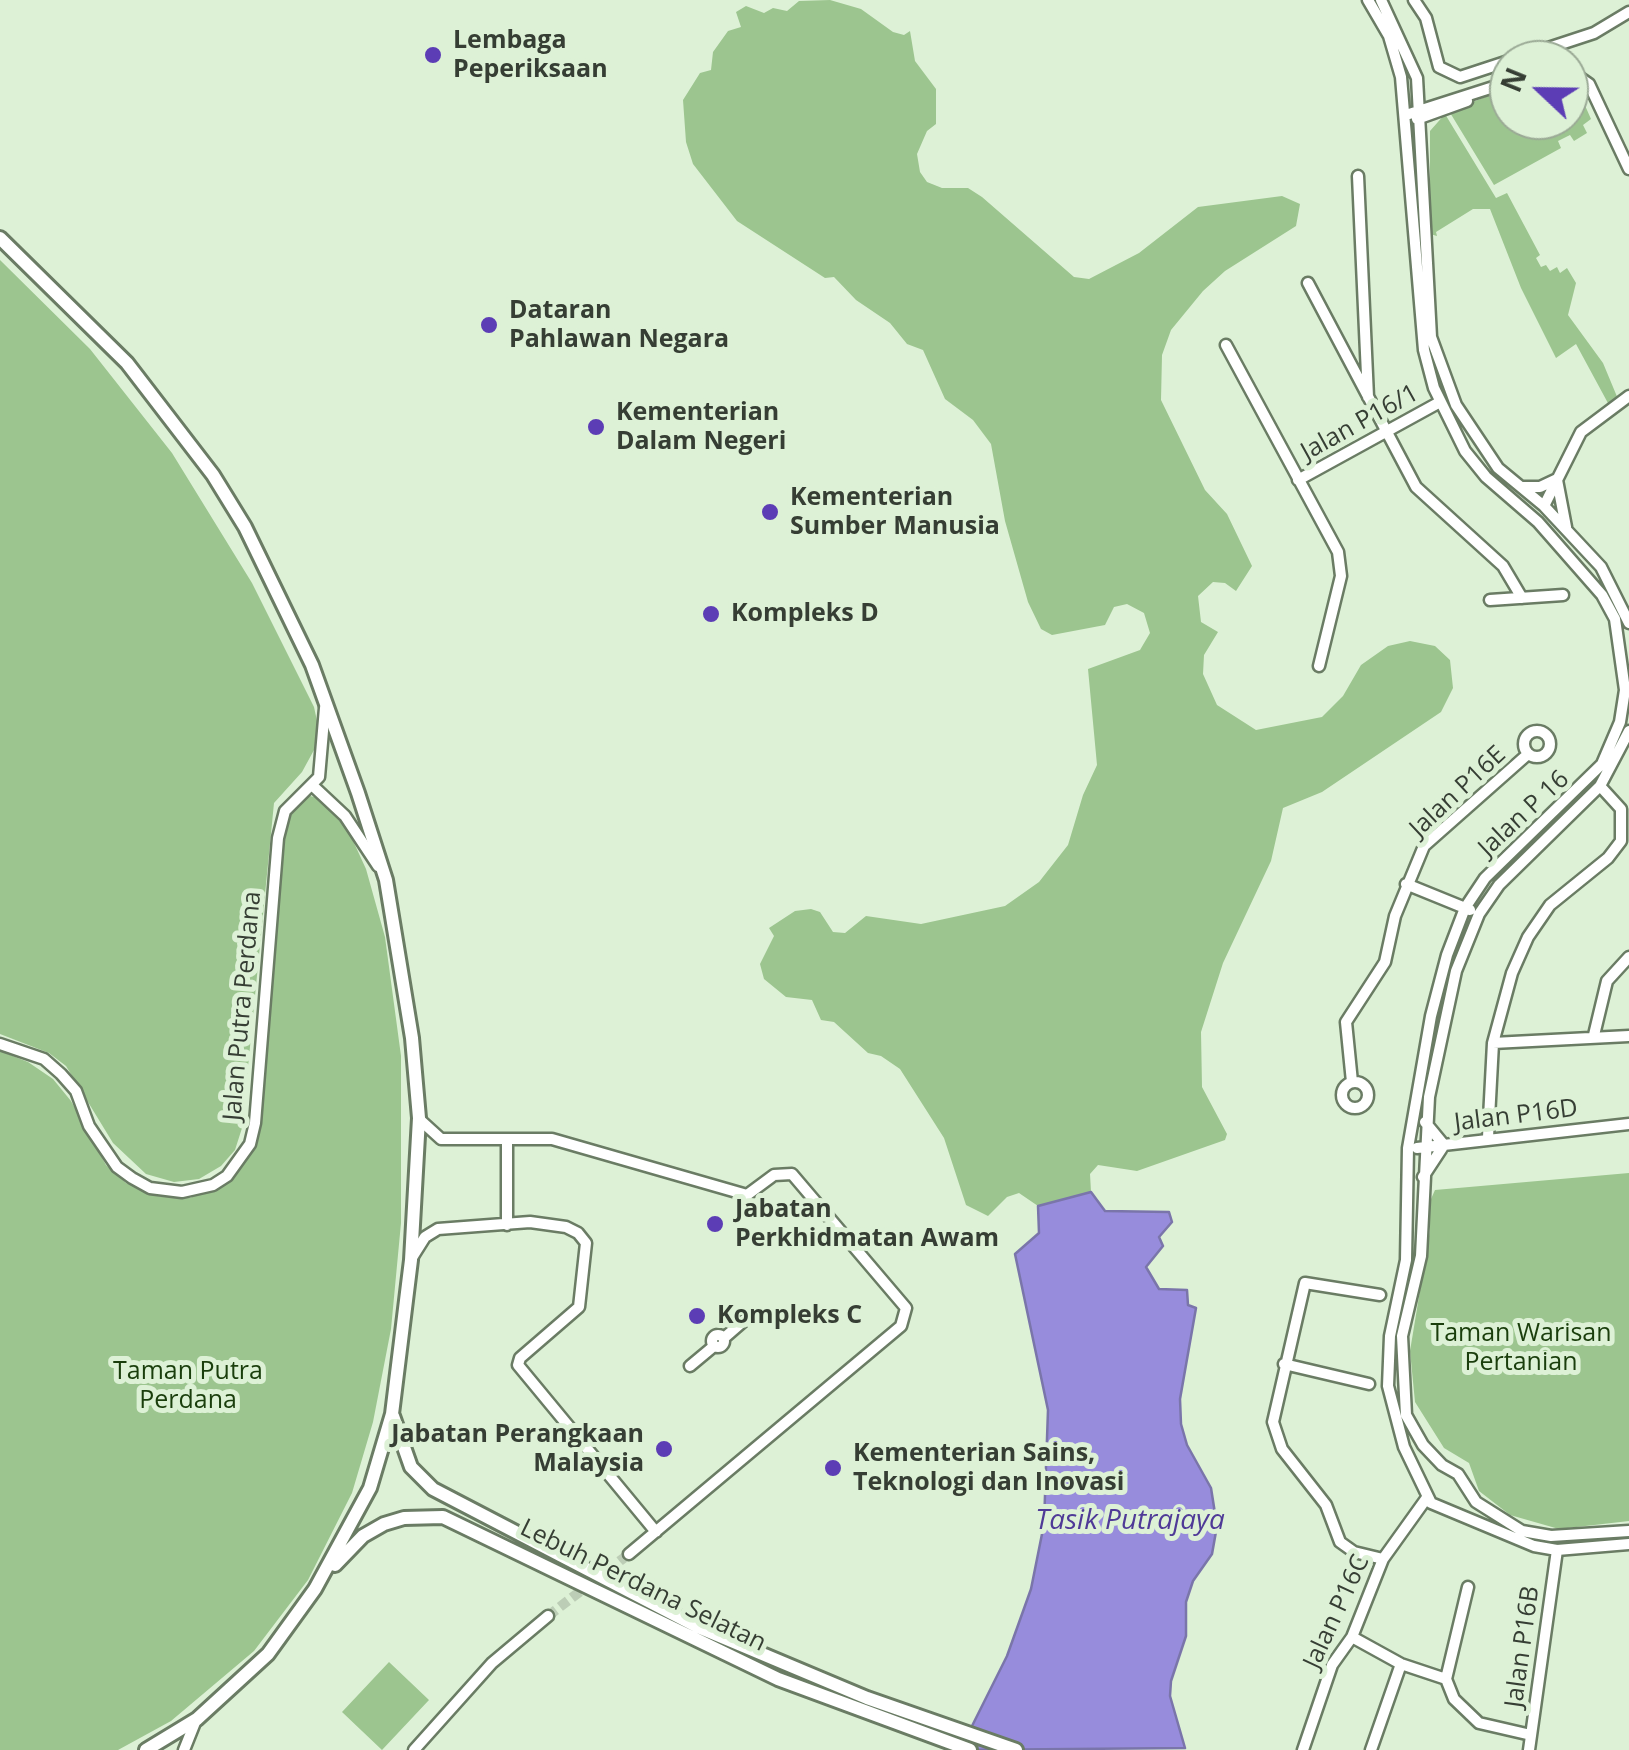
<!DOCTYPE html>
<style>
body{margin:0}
#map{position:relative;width:1629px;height:1750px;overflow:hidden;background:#ddf1d6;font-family:"Open Sans",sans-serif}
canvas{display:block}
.north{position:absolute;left:1489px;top:40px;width:100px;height:100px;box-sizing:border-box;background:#ddf1d6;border:2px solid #9aa995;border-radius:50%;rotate:292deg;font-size:28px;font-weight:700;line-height:40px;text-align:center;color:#363e34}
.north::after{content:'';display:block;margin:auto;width:35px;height:45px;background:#5c3db5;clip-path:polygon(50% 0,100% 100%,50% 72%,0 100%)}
</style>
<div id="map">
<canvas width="1629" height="1750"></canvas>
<div class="north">N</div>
</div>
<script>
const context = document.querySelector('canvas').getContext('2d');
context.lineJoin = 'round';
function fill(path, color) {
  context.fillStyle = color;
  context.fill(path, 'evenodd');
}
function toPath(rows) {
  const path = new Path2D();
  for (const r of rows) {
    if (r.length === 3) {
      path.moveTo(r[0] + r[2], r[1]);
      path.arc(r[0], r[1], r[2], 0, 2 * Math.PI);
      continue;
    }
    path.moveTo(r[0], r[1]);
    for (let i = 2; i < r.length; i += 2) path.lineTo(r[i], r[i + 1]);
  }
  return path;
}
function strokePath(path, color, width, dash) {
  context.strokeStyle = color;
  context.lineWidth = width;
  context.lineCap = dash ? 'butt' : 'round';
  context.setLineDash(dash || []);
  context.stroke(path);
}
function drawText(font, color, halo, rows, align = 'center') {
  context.font = font + ' "Open Sans",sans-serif';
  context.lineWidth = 10;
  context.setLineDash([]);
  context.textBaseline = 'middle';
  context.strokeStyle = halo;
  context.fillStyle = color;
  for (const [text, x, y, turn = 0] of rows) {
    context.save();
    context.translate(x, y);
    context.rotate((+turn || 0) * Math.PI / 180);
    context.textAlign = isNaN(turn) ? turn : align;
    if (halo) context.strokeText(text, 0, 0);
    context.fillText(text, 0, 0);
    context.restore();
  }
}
const green = toPath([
 [830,0,861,9,893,32,904,35,910,31,915,61,936,89,936,124,927,131,917,154,920,172,927,182,942,188,968,188,982,197,1074,277,1089,279,1139,253,1198,207,1282,196,1300,204,1296,226,1225,271,1203,291,1171,330,1162,355,1161,400,1205,490,1227,514,1252,566,1236,591,1225,583,1213,582,1198,596,1201,622,1218,632,1204,655,1203,674,1217,705,1256,730,1322,717,1343,696,1361,665,1388,646,1410,641,1435,646,1450,660,1453,688,1441,712,1322,792,1283,808,1271,861,1223,963,1201,1032,1202,1087,1227,1134,1225,1140,1137,1171,1098,1165,1090,1174,1091,1192,1038,1206,1019,1193,1007,1197,988,1216,966,1205,944,1138,900,1069,881,1056,868,1053,834,1022,821,1020,812,1000,786,997,764,979,760,964,774,936,769,928,795,911,811,909,820,912,833,932,845,933,866,916,921,924,1005,906,1039,882,1068,845,1083,795,1097,765,1088,669,1140,650,1150,633,1144,613,1127,604,1114,607,1105,625,1052,635,1041,629,1028,602,1005,521,991,444,973,420,945,399,923,350,907,344,890,323,856,300,834,277,825,278,737,221,693,164,686,142,683,100,700,73,711,70,713,52,728,31,741,27,736,12,746,6,764,13,773,8,787,11,799,1],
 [1569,81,1575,83,1591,119,1583,125,1587,133,1574,141,1570,135,1558,141,1561,148,1494,185,1449,111,1509,88,1509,120,1569,120],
 [1445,114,1496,198,1507,193,1540,255,1536,258,1541,267,1546,265,1550,271,1557,267,1560,273,1567,268,1576,283,1568,315,1603,363,1618,399,1609,405,1576,344,1556,358,1521,288,1490,209,1473,209,1436,232,1437,236,1430,234,1430,131],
 [0,260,90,349,172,453,252,583,314,707,319,730,314,750,302,772,274,803,242,1128,235,1150,221,1166,199,1179,174,1182,146,1174,113,1143,66,1066,49,1053,0,1034],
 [310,796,323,799,343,819,366,869,385,937,401,1056,401,1223,391,1329,373,1422,352,1493,308,1580,254,1651,171,1721,118,1750,0,1750,0,1051,28,1062,53,1079,71,1101,106,1165,126,1183,157,1196,190,1198,228,1181,253,1151,261,1126,277,859,290,809],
 [1629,1173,1629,1521,1559,1529,1510,1515,1479,1491,1469,1463,1444,1448,1415,1402,1410,1351,1430,1230,1427,1208,1435,1190],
 [389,1662,429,1700,382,1750,342,1712]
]);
const water = toPath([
 [1091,1192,1105,1211,1169,1212,1172,1222,1159,1237,1163,1246,1146,1267,1159,1289,1187,1290,1188,1305,1196,1308,1180,1399,1181,1424,1187,1445,1211,1488,1217,1526,1212,1554,1193,1581,1186,1602,1186,1636,1171,1681,1170,1696,1185,1748,960,1750,1007,1656,1031,1589,1044,1524,1048,1410,1015,1254,1039,1233,1038,1206,1091,1192]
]);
const minorTunnel = toPath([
 [548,1616,629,1554]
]);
const minor = toPath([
 [1368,0,1389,36,1401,77,1424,350,1434,388,1465,451,1486,477,1538,522,1602,595,1615,619,1625,690,1620,722,1602,764,1485,878,1465,908,1447,955,1431,1016,1408,1148,1406,1260,1390,1336,1388,1386,1404,1447,1431,1503,1534,1546,1557,1550,1629,1544],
 [1381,0,1417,78,1431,337,1456,405,1498,468,1544,506,1601,567,1629,623],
 [1414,0,1426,18,1439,67,1460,77,1594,33,1629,12],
 [1569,70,1589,84,1629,169],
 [1406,115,1509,82],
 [1417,119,1467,101],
 [1358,176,1368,397],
 [1308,283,1416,487,1503,566,1522,598],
 [1226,345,1338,552,1341,576,1319,666],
 [1298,480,1440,402],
 [1557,480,1566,527],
 [1522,487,1540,487,1557,479],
 [1544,506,1581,432,1629,396],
 [1490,600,1563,595],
 [1629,731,1600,786,1499,885,1479,914,1456,971,1429,1097,1421,1256,1402,1336,1406,1415,1423,1445,1442,1465,1458,1474,1476,1502,1522,1531,1551,1536,1629,1531],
 [1537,744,13],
 [313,786,345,816,378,866],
 [1406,884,1470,910],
 [1594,1035,1607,981,1629,957],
 [1493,1043,1629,1036],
 [0,1044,44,1059,61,1074,76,1091,89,1126,117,1167,132,1178,150,1188,182,1192,213,1185,227,1176,250,1144,255,1123,278,838,285,811,319,777,325,708],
 [1352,1082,1346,1022,1385,962,1395,916,1424,846,1528,754],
 [1355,1095,13],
 [419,1119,441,1139,552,1139,747,1195,774,1175,792,1174,906,1308,901,1326,629,1554],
 [1488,1137,1493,1043,1512,973,1528,937,1550,905,1608,858,1621,841,1621,809,1600,786],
 [1417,1148,1629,1124],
 [1423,1177,1444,1145,1425,1122],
 [507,1225,507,1139],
 [413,1256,425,1237,438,1229,530,1222,566,1227,578,1233,586,1243,579,1307,520,1358,518,1365,656,1532],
 [1380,1295,1305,1283,1273,1422,1282,1449,1326,1505,1340,1542,1354,1552,1383,1559],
 [718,1341,6],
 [724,1338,747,1318],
 [1284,1364,1369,1384],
 [690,1366,714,1346],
 [1352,1637,1401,1664,1446,1679,1454,1699,1479,1723,1531,1735],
 [1446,1679,1468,1587],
 [184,1750,196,1720],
 [414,1750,492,1663,548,1616],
 [1303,1750,1332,1665,1352,1637,1383,1559,1426,1499],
 [1371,1750,1401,1664],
 [1529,1750,1557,1550]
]);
const major = toPath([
 [0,238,127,363,213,475,245,527,312,665,358,793,386,880,412,1038,419,1118,411,1260,392,1414,370,1488,315,1589,268,1654,197,1719,146,1750],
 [393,1416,411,1467,433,1489,698,1627,867,1698,1016,1750],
 [335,1565,363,1536,384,1524,404,1518,443,1517,778,1679,970,1750]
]);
const markers = [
 [433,55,10,"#5c3db5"],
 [489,325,10,"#5c3db5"],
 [596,427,10,"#5c3db5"],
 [770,512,10,"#5c3db5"],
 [711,614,10,"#5c3db5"],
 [715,1224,10,"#5c3db5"],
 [697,1316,10,"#5c3db5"],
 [664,1449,10,"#5c3db5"],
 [833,1468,10,"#5c3db5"]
];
const poiNames = [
 ["Lembaga",453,41],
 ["Peperiksaan",453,70],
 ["Dataran",509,311],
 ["Pahlawan Negara",509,340],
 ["Kementerian",616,413],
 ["Dalam Negeri",616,442],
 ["Kementerian",790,498],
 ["Sumber Manusia",790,527],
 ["Kompleks D",731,614],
 ["Jabatan",735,1210],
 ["Perkhidmatan Awam",735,1239],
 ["Kompleks C",717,1316],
 ["Jabatan Perangkaan",644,1435,"right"],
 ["Malaysia",644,1464,"right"],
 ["Kementerian Sains,",853,1454],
 ["Teknologi dan Inovasi",853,1483]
];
const streetNames = [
 ["Jalan P16/1",1360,423,-29],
 ["Jalan P16E",1458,792,-43],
 ["Jalan P 16",1524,814,-43],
 ["Jalan Putra Perdana",243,1006,-85],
 ["Jalan P16D",1516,1116,-7],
 ["Lebuh Perdana Selatan",643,1586,26],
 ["Jalan P16C",1337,1612,-65],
 ["Jalan P16B",1523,1647,-82]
];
const parkNames = [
 ["Taman Warisan",1521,1334],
 ["Pertanian",1521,1363],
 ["Taman Putra",188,1372],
 ["Perdana",188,1401]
];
const waterNames = [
 ["Tasik Putrajaya",1130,1521]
];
fill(green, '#9cc58f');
fill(water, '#978cdc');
strokePath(water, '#7a75aa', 2.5);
strokePath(minorTunnel, '#bccdb6', 10, [10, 5]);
strokePath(minor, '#6a7c64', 15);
strokePath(major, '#6a7c64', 18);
strokePath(minor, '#fff', 10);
strokePath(major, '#fff', 12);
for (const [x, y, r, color] of markers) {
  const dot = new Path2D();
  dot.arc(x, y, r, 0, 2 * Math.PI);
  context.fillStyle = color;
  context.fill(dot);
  strokePath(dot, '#ddf1d6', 4);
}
drawText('bold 25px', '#363e34', '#ddf1d6', poiNames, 'left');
drawText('25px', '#363e34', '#ddf1d6', streetNames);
drawText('25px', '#1a3e0c', '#ddf1d6', parkNames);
drawText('italic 28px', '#4f3a97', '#ddf1d6', waterNames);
</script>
